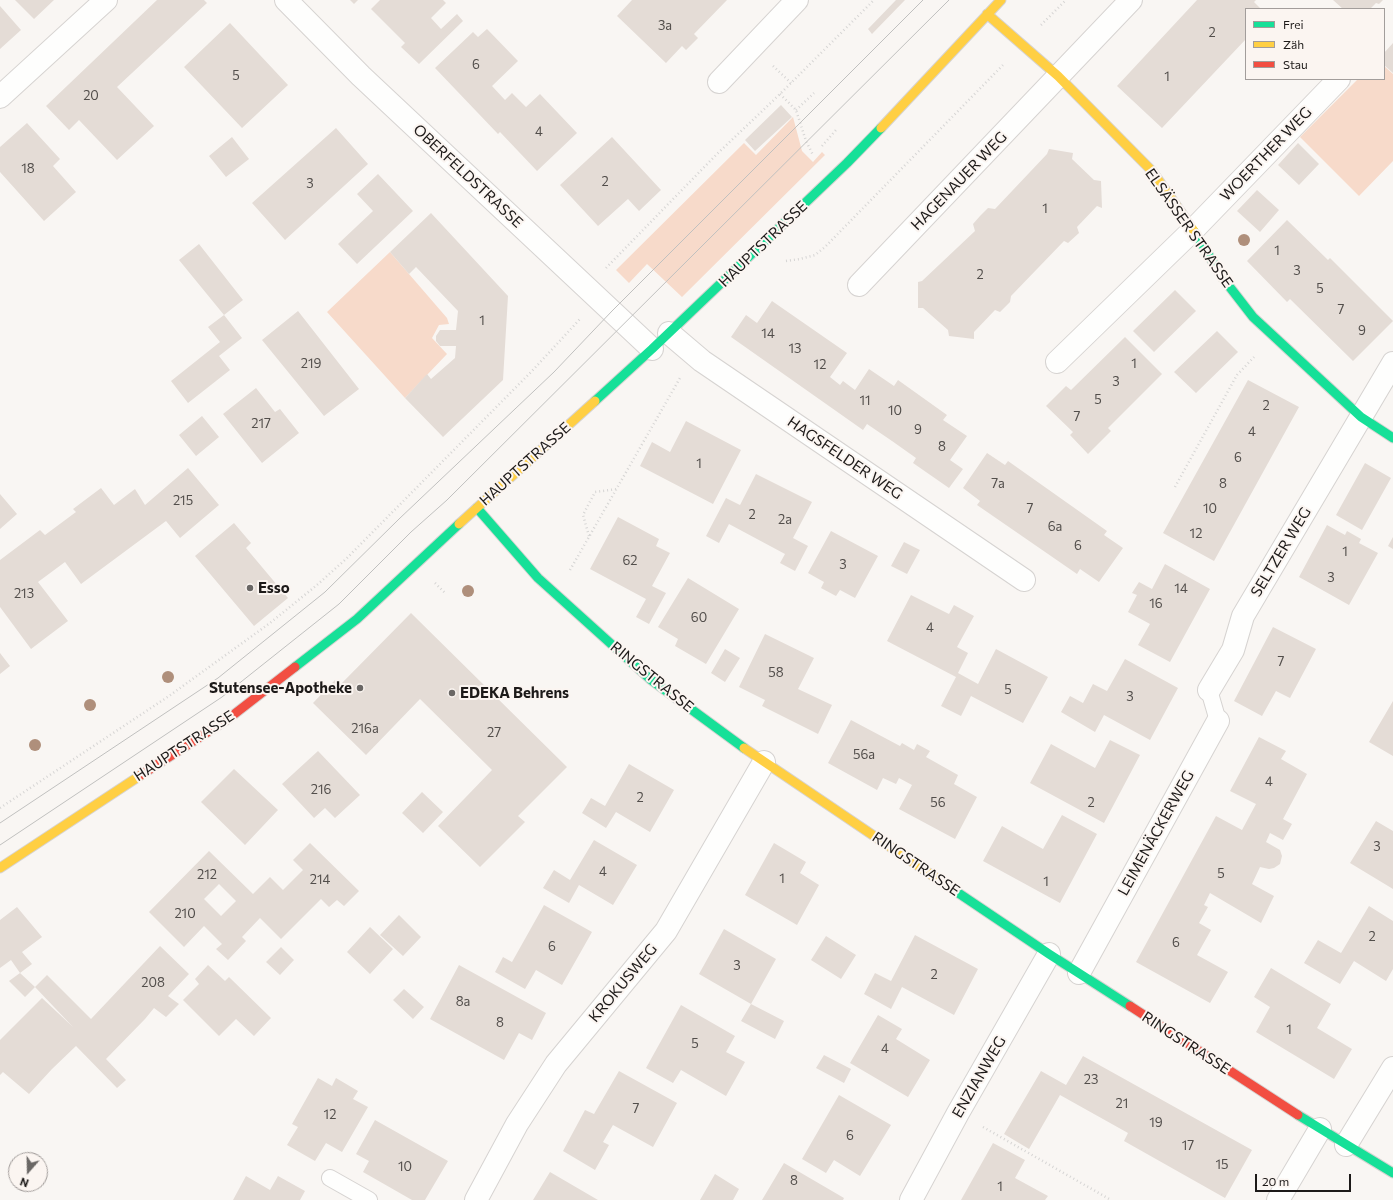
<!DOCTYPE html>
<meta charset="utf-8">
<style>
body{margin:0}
#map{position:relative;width:1393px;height:1200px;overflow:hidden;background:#f9f6f3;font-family:Commissioner,sans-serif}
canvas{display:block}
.legend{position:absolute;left:1245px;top:8px;width:140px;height:72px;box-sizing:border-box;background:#fbf5f1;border:1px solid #a29d9b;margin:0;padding:5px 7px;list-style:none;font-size:12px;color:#1d1a19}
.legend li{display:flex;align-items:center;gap:8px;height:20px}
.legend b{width:20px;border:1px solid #a29d9b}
.north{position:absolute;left:8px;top:1152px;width:40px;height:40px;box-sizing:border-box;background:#fbf5f1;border:1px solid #a29d9b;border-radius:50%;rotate:200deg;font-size:11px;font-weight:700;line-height:16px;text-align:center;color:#1d1a19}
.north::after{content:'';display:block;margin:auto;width:14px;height:18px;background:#6a6765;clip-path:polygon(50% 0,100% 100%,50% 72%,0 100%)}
.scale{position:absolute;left:1255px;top:1174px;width:96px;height:18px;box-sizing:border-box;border:2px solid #1d1a19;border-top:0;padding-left:5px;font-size:12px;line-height:14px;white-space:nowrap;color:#1d1a19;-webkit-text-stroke:3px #fbf5f1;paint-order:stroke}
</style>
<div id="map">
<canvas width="1393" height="1200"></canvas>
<ul class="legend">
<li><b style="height:5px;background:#16e098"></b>Frei</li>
<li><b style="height:5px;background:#ffcf43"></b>Zäh</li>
<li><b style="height:5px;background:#f24e42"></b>Stau</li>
</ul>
<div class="north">N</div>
<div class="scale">20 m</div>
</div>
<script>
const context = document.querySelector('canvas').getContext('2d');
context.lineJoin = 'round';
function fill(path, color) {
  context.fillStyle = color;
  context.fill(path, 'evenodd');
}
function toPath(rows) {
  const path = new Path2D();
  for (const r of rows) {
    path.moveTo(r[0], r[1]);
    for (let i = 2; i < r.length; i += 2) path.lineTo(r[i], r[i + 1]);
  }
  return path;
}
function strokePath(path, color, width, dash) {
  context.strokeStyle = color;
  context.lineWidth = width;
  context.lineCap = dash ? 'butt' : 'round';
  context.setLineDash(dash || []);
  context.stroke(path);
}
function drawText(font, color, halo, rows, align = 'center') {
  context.font = font + ' Commissioner,sans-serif';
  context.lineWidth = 4;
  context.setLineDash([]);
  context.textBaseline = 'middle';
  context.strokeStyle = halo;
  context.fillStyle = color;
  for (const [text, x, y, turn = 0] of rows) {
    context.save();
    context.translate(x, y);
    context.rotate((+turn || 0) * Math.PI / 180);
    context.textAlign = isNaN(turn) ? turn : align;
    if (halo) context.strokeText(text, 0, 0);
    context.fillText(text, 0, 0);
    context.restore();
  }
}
const green = toPath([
 [1384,66,1393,74,1393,161,1359,196,1300,137,1358,79,1384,79],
 [793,117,802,151,813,162,822,152,825,155,682,297,647,264,629,283,616,270,744,143,756,155],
 [390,252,447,318,449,324,439,325,432,338,447,354,405,398,327,312]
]);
const building = toPath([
 [15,0,54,0,34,19],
 [157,0,204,0,207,3,117,87,154,126,117,160,79,120,69,130,46,106],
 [350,0,358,0,354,4],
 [380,0,443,0,446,3,431,18,441,29,457,14,463,21,419,64,401,47,405,43,371,9],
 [632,0,727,0,694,34,698,38,686,50,682,46,666,63,617,16],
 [896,0,905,0,872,34,868,29],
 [1197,0,1256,0,1254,2,1261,9,1246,9,1246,39,1162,128,1117,86],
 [1333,0,1383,0,1379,4,1376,3,1370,9,1343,9],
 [0,6,21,30,0,49],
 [230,23,288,85,242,128,184,67],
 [487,29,518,61,492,86,505,100,512,93,526,107,540,94,577,133,537,171,500,132,498,134,435,68,473,32,478,37],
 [1393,43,1393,73,1384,65,1384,53],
 [781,105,792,117,755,151,745,140],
 [27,123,60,159,53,166,76,192,44,221,0,172,0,147],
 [336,128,368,164,285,240,252,203],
 [232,137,249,159,226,177,209,156],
 [612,137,661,190,639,211,628,199,598,226,560,185],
 [1298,143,1319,164,1299,185,1278,165],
 [1049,149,1073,153,1072,159,1094,180,1101,181,1102,208,1097,206,1077,227,1079,233,1068,243,1064,241,1011,296,1010,302,1000,312,995,310,974,332,974,339,949,336,948,330,923,308,918,308,918,282,922,281,975,231,973,224,980,216,988,208,995,209,1047,154],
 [378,174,413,211,357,264,338,244,373,211,357,194],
 [1257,190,1279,210,1260,232,1237,211],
 [431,213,508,296,503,380,443,437,405,398,427,374,431,379,455,358,456,346,440,346,436,341,436,336,440,330,456,330,458,311,416,267,409,274,390,252],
 [1287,220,1328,260,1330,258,1393,321,1353,361,1290,299,1287,302,1247,261],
 [199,244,243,300,224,315,179,260],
 [1175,290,1196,311,1154,352,1133,331],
 [772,301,847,353,830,377,840,385,843,381,855,390,869,369,894,386,898,380,947,415,943,420,967,436,950,460,963,469,949,488,913,463,916,458,892,441,867,424,863,430,731,337,746,315,757,323],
 [298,311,359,389,324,416,262,340],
 [224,315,242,338,219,356,230,370,188,403,171,381,220,342,208,327],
 [1217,331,1238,352,1196,393,1174,372],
 [1125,337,1162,374,1108,428,1111,431,1088,454,1070,435,1073,432,1046,406,1066,386,1071,390],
 [1248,380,1299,407,1214,561,1163,533],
 [256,388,275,412,280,409,299,433,262,463,223,414],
 [202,416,219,437,196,456,179,435],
 [686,421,741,450,713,504,640,466,652,442,670,452],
 [987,453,1005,465,1008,461,1107,531,1104,535,1123,548,1099,582,1080,569,1077,574,977,505,980,501,963,488],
 [1365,463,1391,478,1362,530,1336,515],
 [188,468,219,505,180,538,166,521,81,584,65,562,38,582,68,621,31,649,0,607,0,560,40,530,45,535,76,512,73,509,101,488,114,505,135,489,145,505],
 [756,474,812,502,793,538,808,546,795,571,780,563,785,554,729,524,719,543,706,536,726,498,740,505],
 [0,494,17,514,0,529],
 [618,517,659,539,656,546,670,553,652,586,666,593,649,624,636,617,646,599,590,569],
 [234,523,251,543,246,548,288,598,254,626,195,556],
 [1327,525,1345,535,1347,531,1361,539,1359,543,1378,553,1349,605,1299,577],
 [831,531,878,556,855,598,840,590,836,596,821,588,824,582,808,573],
 [1393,537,1393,549,1388,546],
 [904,542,920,550,907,574,891,566],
 [1165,564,1210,589,1170,662,1138,645,1150,624,1128,612,1137,595,1132,593,1139,582,1152,589],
 [688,578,739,609,706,664,675,646,678,639,658,627],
 [911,595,949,614,954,605,974,616,957,647,968,653,958,673,978,684,996,649,1048,677,1023,723,971,696,961,716,941,706,956,677,887,641],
 [411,613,567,767,518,816,525,822,480,867,438,826,492,770,420,699,366,755,313,703,335,680,340,685],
 [1273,627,1316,649,1290,698,1276,691,1262,716,1234,701],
 [765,634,814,658,798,689,832,705,818,734,762,706,765,700,739,687],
 [725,649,740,658,725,682,711,673],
 [0,653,10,666,0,674],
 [1125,659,1178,688,1150,740,1104,715,1095,732,1061,712,1070,696,1083,703,1093,684,1107,691],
 [1393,701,1393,756,1369,742],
 [851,720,900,746,902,743,914,750,917,744,930,751,926,757,958,775,954,784,977,797,955,839,899,809,912,785,899,778,896,784,883,778,877,790,828,763],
 [1259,737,1286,751,1281,759,1307,774,1283,819,1292,824,1283,840,1270,833,1266,842,1280,850,1282,856,1280,864,1274,868,1269,869,1260,867,1252,884,1274,896,1261,923,1210,893,1204,905,1208,907,1199,923,1211,930,1197,955,1228,972,1210,1003,1136,962,1216,816,1242,830,1256,804,1230,791],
 [1110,740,1140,755,1104,823,1030,783,1051,744,1095,768],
 [318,751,360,795,335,818,325,808,314,818,282,784],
 [629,764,674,790,650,832,616,812,606,828,582,813,591,798,605,806],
 [234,769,278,810,245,845,201,802],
 [422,792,443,812,423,833,402,813],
 [1062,815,1097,834,1060,903,983,861,1002,826,1043,849],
 [1376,821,1393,831,1393,889,1350,863],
 [594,840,637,865,613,905,579,885,569,903,543,888,554,870,570,880],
 [310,843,359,891,344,906,337,900,329,907,321,899,281,939,260,918,242,937,246,941,228,960,216,949,222,944,204,926,184,947,149,912,209,851,253,894,270,877,283,890,303,870,293,860],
 [219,884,236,901,221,916,204,899],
 [774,843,806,862,800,873,819,885,797,925,745,895],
 [544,905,592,932,562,985,536,970,525,989,495,972,503,957,512,962],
 [1369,906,1393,921,1393,969,1386,981,1354,961,1340,984,1304,963,1318,940,1341,953],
 [17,907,42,937,22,952,32,964,20,973,11,960,0,968,0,920],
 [399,915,421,937,403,956,380,935],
 [370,927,393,949,370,974,347,952],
 [724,929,776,959,751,1004,699,974],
 [915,935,978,969,954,1015,902,987,891,1009,864,994,875,973,891,981],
 [826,936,856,955,841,979,811,960],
 [160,946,189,974,168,996,179,1004,166,1017,154,1008,145,1019,106,1059,126,1080,117,1088,76,1046,52,1069,29,1094,3,1072,0,1075,0,1040,42,998,73,1027,35,987,25,997,9,981,20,973,35,987,47,975,91,1019],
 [281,947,294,960,280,975,266,962],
 [208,965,225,981,229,977,271,1018,254,1036,236,1019,219,1036,183,1000,199,984,195,979],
 [459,965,546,1013,532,1040,519,1033,504,1060,430,1019],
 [1271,968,1331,1004,1317,1028,1352,1049,1334,1079,1256,1032,1270,1007,1254,997],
 [404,989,424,1007,413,1019,393,1000],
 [751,1004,784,1021,775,1039,741,1021],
 [681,1005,735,1036,726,1052,745,1062,726,1096,681,1070,673,1083,646,1068],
 [878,1015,902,1029,896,1039,930,1060,908,1097,850,1063],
 [824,1055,851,1069,844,1083,816,1068],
 [1083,1056,1252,1150,1225,1198,1124,1141,1128,1133,1060,1095,1029,1149,1004,1134,1041,1071,1066,1085],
 [619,1071,677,1103,653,1147,613,1125,603,1142,609,1145,595,1170,563,1151,585,1110,594,1114],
 [318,1078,332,1086,336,1078,358,1091,353,1099,368,1107,342,1152,326,1143,315,1161,287,1145,298,1127,292,1124],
 [839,1095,891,1125,860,1176,834,1160,826,1173,802,1159],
 [375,1120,448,1161,425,1200,412,1200,363,1172,369,1161,356,1154],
 [993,1143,1025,1160,1015,1178,1048,1196,1045,1200,961,1200],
 [784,1163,844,1198,843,1200,762,1200],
 [550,1172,598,1200,533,1200],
 [715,1174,739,1189,733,1200,700,1200],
 [246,1176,270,1190,278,1176,305,1191,300,1200,233,1200]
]);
const path = toPath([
 [1041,25,1066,0],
 [773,66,791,83],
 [780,94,796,110,806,141,813,155],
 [796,110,814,93],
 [822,146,836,130],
 [786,261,800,259,815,255,825,247,1003,65],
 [606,268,716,155,780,94,874,0],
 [1175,487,1237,375,1254,357],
 [589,536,583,515,595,492,617,489],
 [570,570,680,378],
 [435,583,446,594],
 [0,808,169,696,270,623,317,585,346,559,532,371,580,319],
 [983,1127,1111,1200]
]);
const lane = toPath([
 [1209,690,1218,721],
 [330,1178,369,1200]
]);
const street = toPath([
 [286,0,361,76,652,349],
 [719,82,797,0],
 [0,97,106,0],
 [859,285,1131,0],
 [669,333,702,361,1024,580],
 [1057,362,1193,230,1339,79],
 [1209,690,1233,650,1243,616,1393,363],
 [1079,973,1218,721],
 [1346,1145,1393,1068],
 [476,1200,517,1124,556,1064,666,931,764,762],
 [911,1200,958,1113,1049,954],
 [1278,1200,1320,1129]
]);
const fast = toPath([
 [1194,231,1222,277,1253,317,1361,417,1393,438],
 [595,401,652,349,847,163,881,128],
 [477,508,538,578,650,679,744,748],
 [295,667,357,619,459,524],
 [945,884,1049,954,1130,1006],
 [1298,1115,1393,1173]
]);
const slow = toPath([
 [987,14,1058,76,1152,171,1194,231],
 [881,128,1001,0],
 [459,524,595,401],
 [744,748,945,884],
 [0,868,141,775]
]);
const jam = toPath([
 [141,775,228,719,295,667],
 [1130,1006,1298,1115]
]);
const tram = toPath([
 [0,823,218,678,325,592,399,519,554,372,612,311,923,0],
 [0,845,222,697,339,604,411,532,447,500,949,0]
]);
const trees = [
 [1244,240],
 [468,591],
 [168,677],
 [90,705],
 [35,745]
];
const markers = [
 [250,588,4,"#6a6765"],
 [360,688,4,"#6a6765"],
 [452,693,4,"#6a6765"]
];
const numberNames = [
 ["3a",665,26],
 ["2",1212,33],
 ["6",476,65],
 ["5",236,76],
 ["1",1167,77],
 ["20",91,96],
 ["4",539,132],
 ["18",28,169],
 ["2",605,182],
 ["3",310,184],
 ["1",1045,209],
 ["1",1277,251],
 ["3",1297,271],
 ["2",980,275],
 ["5",1320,289],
 ["7",1341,310],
 ["1",482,321],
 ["9",1362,331],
 ["14",768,334],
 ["13",795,349],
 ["219",311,364],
 ["1",1134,364],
 ["12",820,365],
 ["3",1116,382],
 ["5",1098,400],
 ["11",865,401],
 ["2",1266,406],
 ["10",895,411],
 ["7",1077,417],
 ["217",261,424],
 ["9",918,430],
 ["4",1252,432],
 ["8",942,447],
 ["6",1238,458],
 ["1",699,464],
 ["7a",998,484],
 ["8",1223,484],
 ["215",183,501],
 ["7",1030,509],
 ["10",1210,509],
 ["2",752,515],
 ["2a",785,520],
 ["6a",1055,527],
 ["12",1196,534],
 ["6",1078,546],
 ["1",1345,552],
 ["62",630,561],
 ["3",843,565],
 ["3",1331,578],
 ["14",1181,589],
 ["213",24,594],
 ["16",1156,604],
 ["60",699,618],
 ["4",930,628],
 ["7",1281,662],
 ["58",776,673],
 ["5",1008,690],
 ["3",1130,697],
 ["216a",365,729],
 ["27",494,733],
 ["56a",864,755],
 ["4",1269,782],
 ["216",321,790],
 ["2",640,798],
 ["56",938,803],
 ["2",1091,803],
 ["3",1377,847],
 ["4",603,872],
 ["5",1221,874],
 ["212",207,875],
 ["1",782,879],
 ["214",320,880],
 ["1",1046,882],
 ["210",185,914],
 ["2",1372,937],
 ["6",1176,943],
 ["6",552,947],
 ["3",737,966],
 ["2",934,975],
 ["208",153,983],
 ["8a",463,1002],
 ["8",500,1023],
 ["1",1289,1030],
 ["5",695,1044],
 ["4",885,1049],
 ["23",1091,1080],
 ["21",1122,1104],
 ["7",636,1109],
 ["12",330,1115],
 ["19",1156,1123],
 ["6",850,1136],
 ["17",1188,1146],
 ["15",1222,1165],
 ["10",405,1167],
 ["8",794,1181],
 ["1",1000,1187]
];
const streetNames = [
 ["WOERTHER WEG",1266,154,-46],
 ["OBERFELDSTRASSE",468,176,43],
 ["HAGENAUER WEG",959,181,-46],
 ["ELSÄSSER STRASSE",1189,228,55],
 ["HAUPTSTRASSE",763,244,-44],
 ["HAGSFELDER WEG",845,458,34],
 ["HAUPTSTRASSE",525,464,-42],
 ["SELTZER WEG",1281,552,-59],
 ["RINGSTRASSE",652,677,39],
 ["HAUPTSTRASSE",184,746,-33],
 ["LEIMENÄCKERWEG",1156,833,-61],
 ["RINGSTRASSE",916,864,34],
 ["KROKUSWEG",623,983,-50],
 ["RINGSTRASSE",1186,1043,33],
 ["ENZIANWEG",979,1077,-60]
];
const poiNames = [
 ["Esso",258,588],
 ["Stutensee-Apotheke",352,688,"right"],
 ["EDEKA Behrens",460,693]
];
fill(green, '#f7daca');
fill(building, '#e4dcd6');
strokePath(lane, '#d6d3d1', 18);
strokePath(street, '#d6d3d1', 24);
strokePath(fast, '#d6d3d1', 11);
strokePath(slow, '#d6d3d1', 11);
strokePath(jam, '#d6d3d1', 11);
strokePath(path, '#d6d5d4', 2.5, [1, 3]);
strokePath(lane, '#fefefd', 16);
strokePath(street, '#fefefd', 22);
strokePath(fast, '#16e098', 9);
strokePath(slow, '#ffcf43', 9);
strokePath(jam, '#f24e42', 9);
strokePath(tram, '#c0c0bf', 1);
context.fillStyle = '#af8f7b';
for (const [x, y] of trees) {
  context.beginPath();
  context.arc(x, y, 6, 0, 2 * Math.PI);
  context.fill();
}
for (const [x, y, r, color] of markers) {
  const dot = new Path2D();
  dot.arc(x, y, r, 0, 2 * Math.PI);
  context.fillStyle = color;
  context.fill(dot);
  strokePath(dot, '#fbf5f1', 1.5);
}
drawText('13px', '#524e4b', null, numberNames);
drawText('15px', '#1d1a19', '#fbf5f1', streetNames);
drawText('bold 15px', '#1d1a19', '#fbf5f1', poiNames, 'left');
</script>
